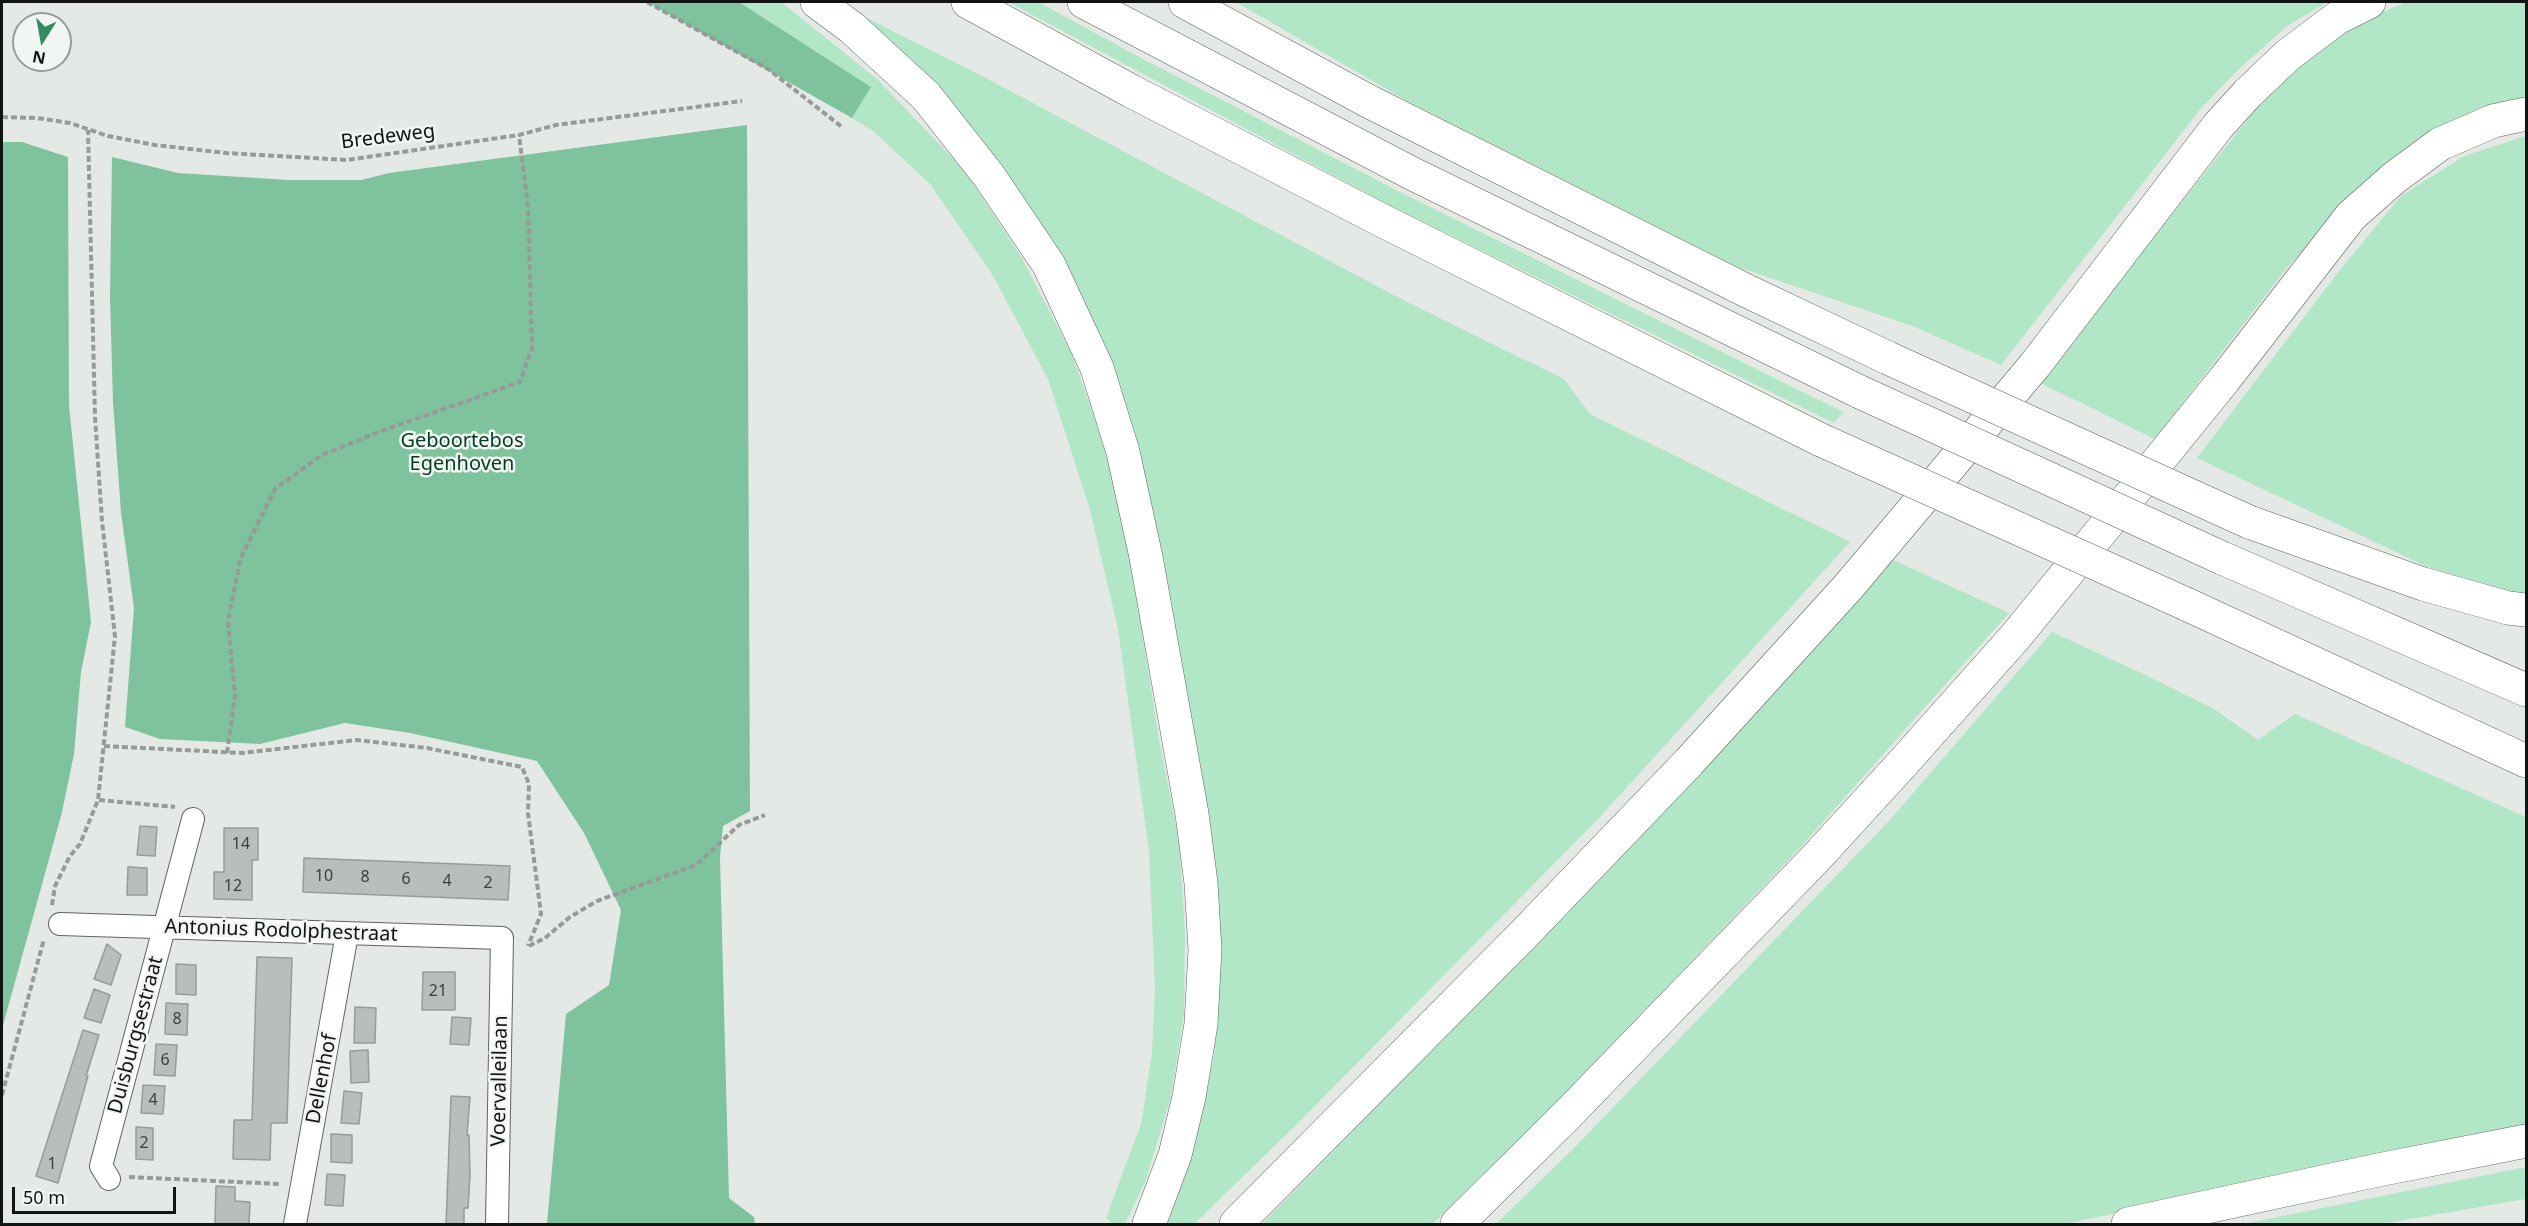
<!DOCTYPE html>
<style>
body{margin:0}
#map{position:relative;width:2528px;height:1226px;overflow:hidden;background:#e4e9e6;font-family:"Noto Sans",sans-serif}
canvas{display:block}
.frame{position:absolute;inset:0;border:3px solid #121413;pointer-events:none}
.north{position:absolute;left:12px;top:12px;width:60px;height:60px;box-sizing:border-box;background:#f2f6f3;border:2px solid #989c99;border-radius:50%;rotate:191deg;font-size:16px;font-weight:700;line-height:24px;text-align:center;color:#121413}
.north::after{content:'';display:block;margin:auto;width:21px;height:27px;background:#328b61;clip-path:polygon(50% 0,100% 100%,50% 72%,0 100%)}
.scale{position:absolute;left:12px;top:1187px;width:164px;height:27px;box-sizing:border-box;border:3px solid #121413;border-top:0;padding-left:8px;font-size:18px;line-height:21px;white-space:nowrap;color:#121413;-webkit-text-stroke:4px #f2f6f3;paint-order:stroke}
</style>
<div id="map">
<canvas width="2528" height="1226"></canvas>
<div class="frame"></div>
<div class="north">N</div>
<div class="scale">50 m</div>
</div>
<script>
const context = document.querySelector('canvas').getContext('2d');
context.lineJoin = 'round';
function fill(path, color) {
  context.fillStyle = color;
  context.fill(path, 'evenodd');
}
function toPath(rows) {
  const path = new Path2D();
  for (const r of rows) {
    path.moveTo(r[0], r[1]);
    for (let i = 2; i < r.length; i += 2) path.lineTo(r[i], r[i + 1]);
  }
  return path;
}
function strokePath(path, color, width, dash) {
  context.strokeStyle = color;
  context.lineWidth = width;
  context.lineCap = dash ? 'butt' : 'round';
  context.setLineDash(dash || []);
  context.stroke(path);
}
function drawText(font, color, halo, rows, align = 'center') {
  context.font = font + ' "Noto Sans",sans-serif';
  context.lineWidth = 5;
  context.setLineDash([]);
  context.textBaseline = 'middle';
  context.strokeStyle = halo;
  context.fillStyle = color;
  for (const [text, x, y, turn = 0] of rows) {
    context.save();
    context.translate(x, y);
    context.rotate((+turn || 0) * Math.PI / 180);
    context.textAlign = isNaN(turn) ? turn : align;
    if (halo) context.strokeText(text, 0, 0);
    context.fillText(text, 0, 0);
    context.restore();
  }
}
const green = toPath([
 [739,2,781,2,877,79,965,171,1023,260,1071,353,1099,429,1125,524,1159,739,1179,840,1185,932,1184,1014,1171,1096,1146,1180,1125,1224,1113,1224,1106,1218,1141,1124,1152,1053,1155,987,1149,851,1118,629,1090,510,1048,379,992,274,930,184,873,131,852,118,871,87],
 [1008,2,1038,2,1141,58,1400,192,1843,412,1834,423,1391,206],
 [1236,2,2328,2,2287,26,2241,67,2202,107,2001,365,1915,327,1738,267,1407,101],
 [2406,2,2526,2,2526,103,2363,191,2289,265,2155,439,2038,382,2280,79,2343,29],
 [861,15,982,76,1405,301,1564,379,1590,414,1850,542,1598,819,1295,1126,1194,1224,1164,1224,1199,1126,1214,1055,1220,976,1218,896,1090,316],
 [2526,136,2526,593,2508,592,2430,568,2197,458,2339,271,2401,196,2464,156],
 [1889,558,2009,613,1798,850,1575,1083,1433,1224,1262,1224,1652,824],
 [2052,632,2137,671,2214,709,2258,740,2295,714,2526,817,2526,1128,2064,1224,1496,1224,1575,1147,1889,821],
 [2526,1167,2526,1199,2381,1224,2243,1224]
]);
const forest = toPath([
 [647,2,739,2,871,87,852,118],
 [747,125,750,811,723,826,720,857,729,1198,754,1217,755,1224,547,1224,566,1014,609,985,621,910,584,833,537,761,410,733,345,723,260,744,160,739,125,727,134,608,121,513,113,402,110,298,112,157,178,173,289,180,361,180,389,173],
 [2,142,22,142,68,157,69,405,91,622,81,672,74,754,62,812,2,1029]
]);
const building = toPath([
 [140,826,157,827,155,856,137,855,140,826],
 [224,828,258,828,258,860,252,860,252,900,214,899,214,872,224,872,224,828],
 [304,858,510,866,508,900,303,892,304,858],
 [128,867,147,868,147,895,127,895,128,867],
 [107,944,121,955,111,985,94,979,107,944],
 [257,957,292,958,287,1123,271,1123,270,1160,233,1159,234,1120,252,1120,257,957],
 [176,964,196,965,196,995,176,994,176,964],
 [423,972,455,972,455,1010,422,1010,423,972],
 [94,989,110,995,101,1023,84,1018,94,989],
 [166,1003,188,1004,187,1035,165,1034,166,1003],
 [355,1007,376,1008,375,1043,354,1043,355,1007],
 [452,1017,471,1018,469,1045,450,1044,452,1017],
 [83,1030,99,1035,86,1076,88,1076,58,1183,36,1176,83,1030],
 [156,1044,177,1045,175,1076,154,1075,156,1044],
 [368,1050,369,1082,351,1083,350,1051,368,1050],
 [143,1085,165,1086,163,1114,141,1113,143,1085],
 [344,1091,362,1093,359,1124,341,1123,344,1091],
 [451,1096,470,1097,467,1135,469,1135,470,1176,468,1208,464,1208,464,1224,446,1224,451,1096],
 [136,1127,153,1128,153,1160,136,1159,136,1127],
 [331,1134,352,1135,352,1163,331,1162,331,1134],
 [327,1174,345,1175,343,1206,325,1205,327,1174],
 [216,1186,235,1187,235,1201,250,1202,249,1224,215,1224,216,1186]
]);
const path = toPath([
 [647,2,768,69,842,127],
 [2,117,37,118,70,123,108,136,155,145,226,153,347,160,519,135,556,125,742,101],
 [104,746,242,753,357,740,427,748,522,767,529,784,528,813,541,914,528,946],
 [227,753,235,695,228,621,241,557,275,489,322,455,376,433,520,382,532,348,528,206,519,135],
 [99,800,175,807],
 [52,905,55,886,70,856,80,844,98,800,115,636,102,521,95,417,88,130],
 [529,946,545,938,570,917,597,901,696,865,739,825,765,815],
 [2,1095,44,939],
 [129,1177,280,1184]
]);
const street = toPath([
 [60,924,502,938,497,1224],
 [109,1179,101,1166,193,819],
 [295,1224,347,934]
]);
const highway = toPath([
 [817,2,852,28,926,96,989,176,1049,265,1097,368,1123,452,1146,557,1192,814,1201,883,1205,950,1201,1024,1189,1097,1175,1155,1149,1224],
 [968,2,1131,91,1385,222,1821,440],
 [1084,2,1413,174,1860,392],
 [1185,2,1368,101,1747,291,1888,358],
 [2249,522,2423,584,2508,608,2526,610],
 [2222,558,2526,690],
 [2186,604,2526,761],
 [1236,1224,1522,936,1689,762,1849,586,2035,365,2218,126,2248,93,2288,55,2337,18,2369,2],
 [1457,1224,1567,1115,1815,859,1902,764,2016,636,2224,380,2351,216,2394,178,2440,144,2493,121,2526,114],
 [2128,1224,2378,1170,2526,1141]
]);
const highwayBridge = toPath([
 [1888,358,2249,522],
 [1860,392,2222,558],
 [1821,440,2186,604]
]);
const numberNames = [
 ["14",241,844],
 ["10",324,876],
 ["8",365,877],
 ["6",406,879],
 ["4",447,881],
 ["2",488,883],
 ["12",233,886],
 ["21",438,991],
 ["8",177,1019],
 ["6",165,1060],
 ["4",153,1100],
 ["2",144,1143],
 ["1",52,1164]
];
const streetNames = [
 ["Bredeweg",388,137,-7],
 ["Antonius Rodolphestraat",281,931,2],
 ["Duisburgsestraat",136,1035,-75],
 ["Dellenhof",322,1079,-79],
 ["Voervalleilaan",500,1081,-89]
];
const parkNames = [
 ["Geboortebos",462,441],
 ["Egenhoven",462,464]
];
fill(green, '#b1e6c7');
fill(forest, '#7fc39e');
fill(building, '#b9bdbb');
strokePath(building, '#979b99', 1.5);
strokePath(street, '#5e6260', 24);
strokePath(highway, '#5e6260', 34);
strokePath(path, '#979b98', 4, [6, 3]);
strokePath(street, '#fff', 22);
strokePath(highway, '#fff', 33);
strokePath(highwayBridge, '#5e6260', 34, []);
strokePath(highwayBridge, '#fff', 33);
drawText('16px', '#3c3e3d', null, numberNames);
drawText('20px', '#121413', '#f2f6f3', streetNames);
drawText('20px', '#023c24', '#f2f6f3', parkNames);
</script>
